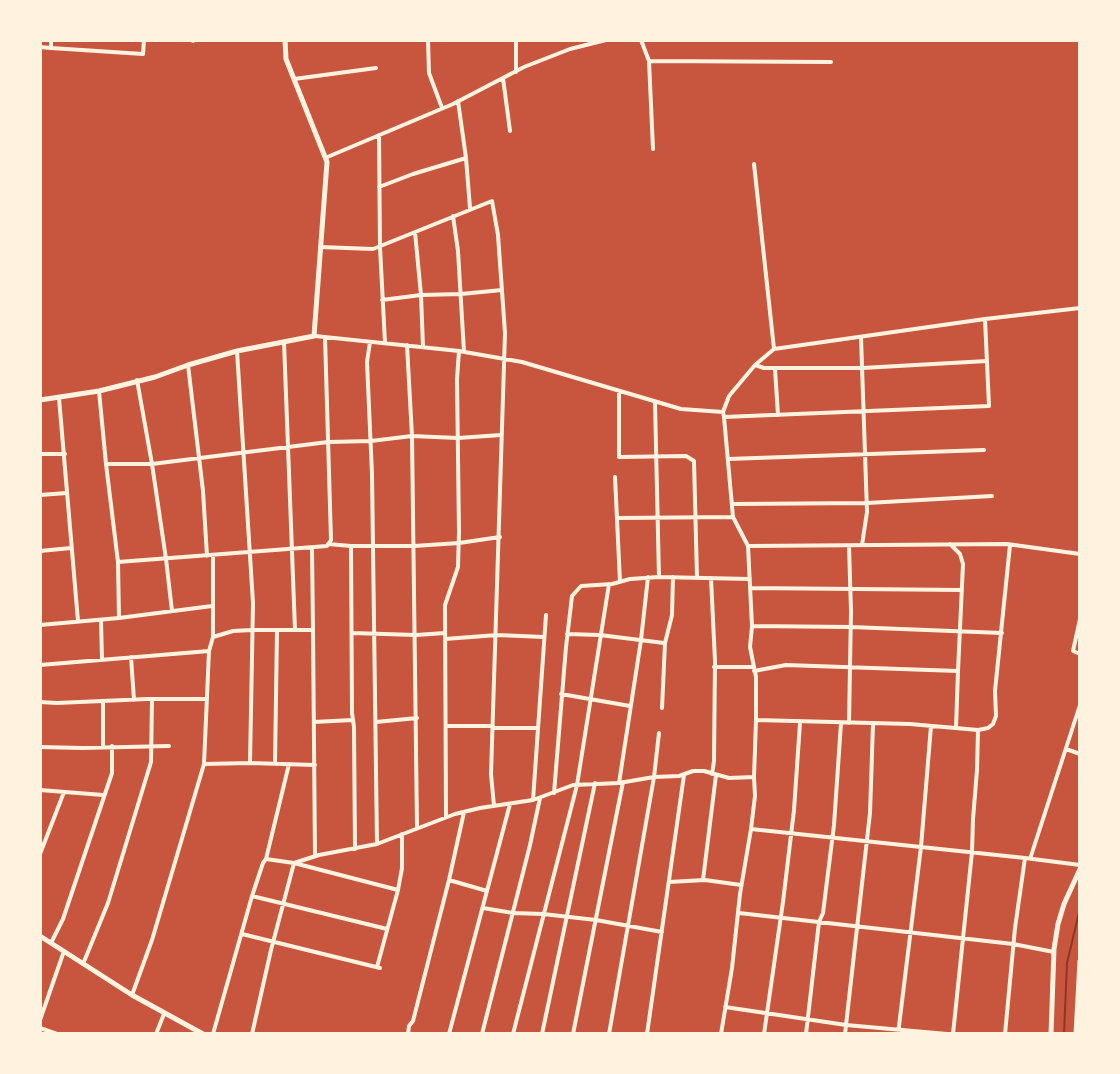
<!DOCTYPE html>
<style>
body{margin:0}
#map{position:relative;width:1120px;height:1074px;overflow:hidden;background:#c8553d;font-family:"Open Sans",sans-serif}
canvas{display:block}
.frame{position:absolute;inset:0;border:42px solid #fff3e0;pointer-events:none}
</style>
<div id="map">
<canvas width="1120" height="1074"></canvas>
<div class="frame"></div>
</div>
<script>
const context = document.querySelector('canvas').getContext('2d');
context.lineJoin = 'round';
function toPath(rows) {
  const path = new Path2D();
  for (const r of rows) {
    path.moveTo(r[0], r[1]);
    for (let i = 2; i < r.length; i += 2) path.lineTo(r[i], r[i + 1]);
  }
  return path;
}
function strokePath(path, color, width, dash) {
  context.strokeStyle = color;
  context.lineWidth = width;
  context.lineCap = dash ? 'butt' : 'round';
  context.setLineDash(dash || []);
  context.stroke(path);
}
const stream = toPath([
 [1064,1034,1067,963,1080,908]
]);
const minor = toPath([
 [428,40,429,73,442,108],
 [641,40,649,61,653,149],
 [193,41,193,40],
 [40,47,51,48,51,40],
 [51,48,143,54,144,40],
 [649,61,831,62],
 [516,72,516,40],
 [503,78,510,131],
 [294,79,376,68],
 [458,101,466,158],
 [379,135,380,247,385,343],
 [325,158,453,104,524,67,570,49,606,40],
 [754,164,774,349],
 [379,187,413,174,466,158,470,208],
 [453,216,458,251,464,352],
 [415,232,421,295,423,347],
 [320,247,373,249,492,201,498,235,505,333,491,774,494,806],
 [382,300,421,295,461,294,502,290],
 [315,336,459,351,522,362,681,409,723,412],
 [861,337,867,512,862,545],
 [284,342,295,630],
 [370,342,367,362,372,474,377,844],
 [407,345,412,436,417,827],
 [237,351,253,603,250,763],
 [188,365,203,491,207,556],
 [755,365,764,368,862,368,987,361],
 [775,369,778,415],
 [137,380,152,464,166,559,172,611],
 [619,391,619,457,686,456,694,461,697,578],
 [59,398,78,621],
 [655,403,659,577],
 [724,417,989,406,985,319],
 [40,454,65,454],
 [728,459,984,450],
 [106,464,152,464,328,442,371,441,412,436,458,438,501,435],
 [615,477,620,582],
 [40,495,67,493],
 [732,504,867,503,992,496],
 [617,518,733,517],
 [328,544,351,546,352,713,354,727,355,849],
 [351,546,414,546,459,543,500,537],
 [748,546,1007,544,1080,554],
 [849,546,851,611,849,723],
 [40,551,71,548],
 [118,562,327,546,331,540,325,337],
 [711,578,715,661,714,761,712,774],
 [750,588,962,590],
 [119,618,212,606],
 [1080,619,1073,651,1080,654],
 [101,620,102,660],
 [40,625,119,618,118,562,106,464,99,391],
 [752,626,851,627,1002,633],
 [313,630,315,856],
 [352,633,416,635,445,633],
 [567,634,600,635,664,643],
 [213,637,233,631,252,630,313,630,312,548],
 [445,639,497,635,544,637],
 [131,657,134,700],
 [40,665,209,651],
 [714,667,752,667],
 [754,671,786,665,958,671,963,564,960,554,950,544],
 [561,694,630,706],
 [40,702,57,703,147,699,207,699],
 [662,708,665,643,672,615,673,577],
 [756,720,910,724,978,730,977,770,973,819,972,852,953,1034],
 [314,722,352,720],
 [376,722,417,718],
 [446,726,493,726],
 [493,728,538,728],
 [956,728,958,671],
 [978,730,988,728,993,724,996,716,995,691,1010,545],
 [40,747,82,748,169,746],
 [103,747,103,702],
 [1066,749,1080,754],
 [204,764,250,763,315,765],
 [275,764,277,630],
 [619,783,641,640,648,577],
 [40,790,103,795],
 [554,793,566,647,572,596,581,586,612,584,630,579,659,577,750,579],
 [533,800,546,615],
 [446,817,445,605,458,567,459,532,457,379,459,351],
 [751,829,1025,858,1080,865],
 [40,854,64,792],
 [266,859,294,863,319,855,377,844,455,814,480,808,533,800,573,785,619,783,654,777,679,776,693,771,704,771,729,778,754,777],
 [1030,859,1080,705],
 [449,880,487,891],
 [703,880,716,775],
 [669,882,705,880,741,885],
 [252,896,387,929],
 [483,908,513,913,543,914,596,920,662,932],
 [739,913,1013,944,1054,952],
 [242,934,380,968],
 [51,943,63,919,112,773,112,746],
 [83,964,108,903,151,762,152,699],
 [377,967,398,890,402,868,402,834],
 [132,995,152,940,204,764,209,651,213,637,213,555],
 [725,1007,846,1025,947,1034],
 [40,1020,64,951],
 [40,1028,57,1034],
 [156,1034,164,1014],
 [213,1034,252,896,263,863,266,859,289,764],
 [252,1034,271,950,294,863,398,890],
 [408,1034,409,1026,413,1021,449,880,464,812],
 [449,1034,510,804],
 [482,1034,530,845,540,798],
 [513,1034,577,785,609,584],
 [542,1034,595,783],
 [573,1034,623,782],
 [609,1034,654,777,659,733],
 [647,1034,684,775],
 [721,1034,732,968,740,894,751,829,755,796,754,777,756,720,756,677,750,647,752,626,748,546,733,517,724,417,723,412,729,396,755,365,774,349,985,319,1080,308],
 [764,1034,783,902,794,810,800,723],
 [806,1034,819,922,823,913,834,825,841,723],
 [845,1034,870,813,873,724],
 [898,1034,921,847,931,726],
 [1005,1034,1015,928,1025,858]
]);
const tertiary = toPath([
 [40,936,132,995,203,1034],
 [1051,1034,1054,949,1058,924,1064,904,1080,869],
 [1076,1034,1080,961]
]);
const secondary = toPath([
 [40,400,99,391,155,377,188,365,237,351,314,336,327,162,286,59,285,40]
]);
strokePath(stream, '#8f3625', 2);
strokePath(minor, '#fff3e0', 4);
strokePath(tertiary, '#fff3e0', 5);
strokePath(secondary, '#fff3e0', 5);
</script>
